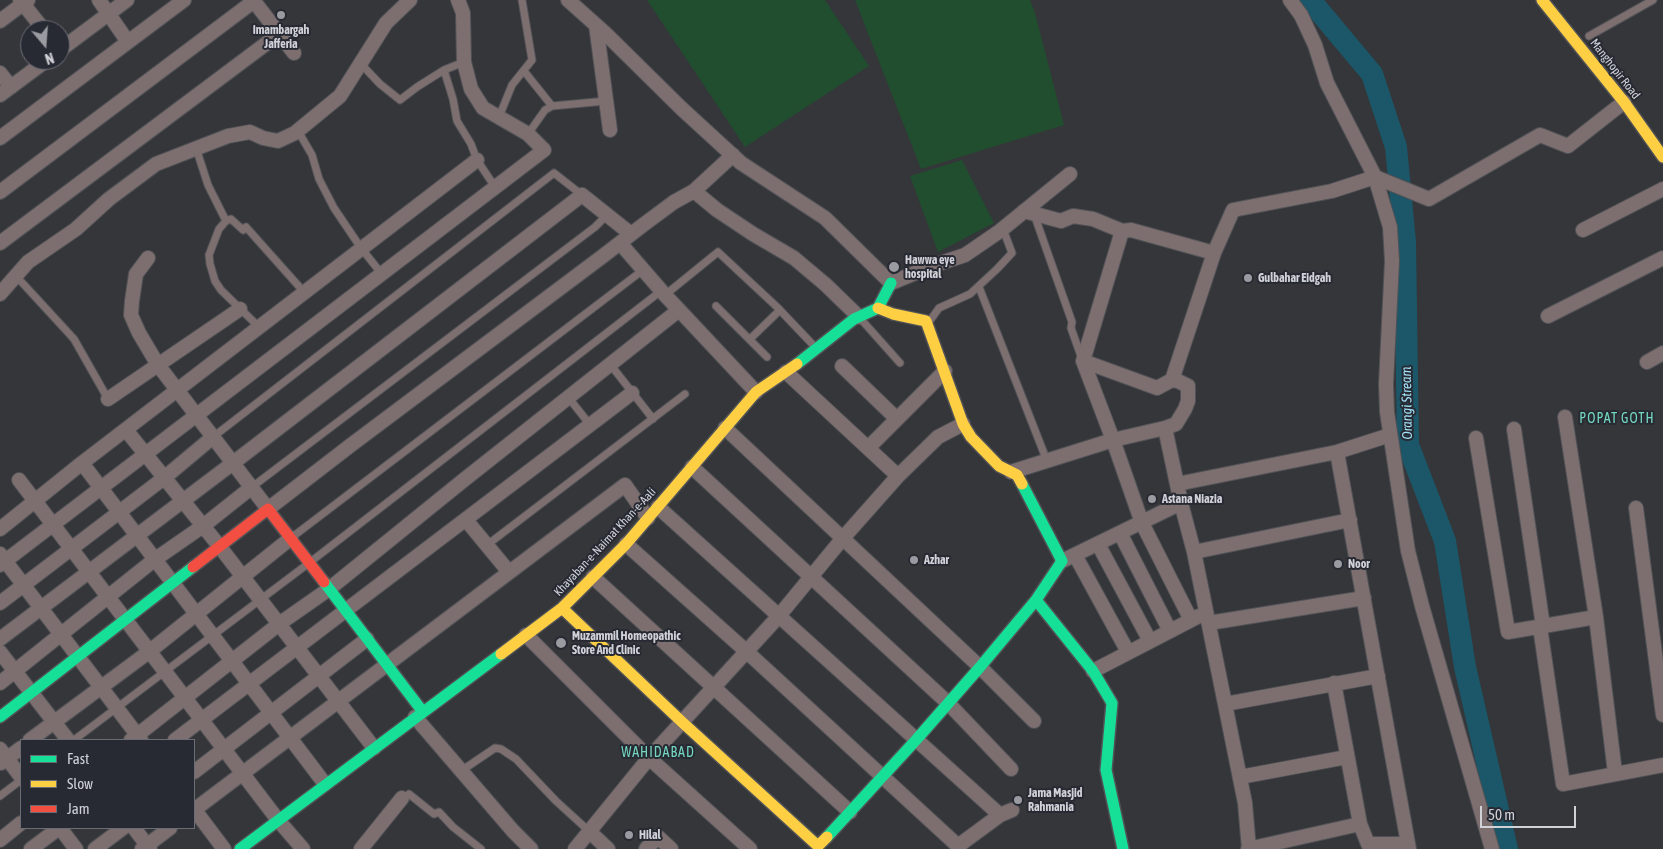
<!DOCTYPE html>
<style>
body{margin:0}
#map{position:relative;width:1663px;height:849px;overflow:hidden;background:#34363a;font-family:"Asap Condensed",sans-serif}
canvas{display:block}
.legend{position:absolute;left:20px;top:739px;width:175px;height:90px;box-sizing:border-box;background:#272a33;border:1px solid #6b6d75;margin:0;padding:6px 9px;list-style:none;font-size:15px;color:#d0d2d8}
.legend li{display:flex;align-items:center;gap:10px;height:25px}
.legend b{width:25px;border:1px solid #6b6d75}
.north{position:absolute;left:20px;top:20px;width:50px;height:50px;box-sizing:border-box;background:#272a33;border:1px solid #6b6d75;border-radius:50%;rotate:162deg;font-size:14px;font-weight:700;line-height:20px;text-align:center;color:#d0d2d8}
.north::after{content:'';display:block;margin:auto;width:18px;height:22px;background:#999ba1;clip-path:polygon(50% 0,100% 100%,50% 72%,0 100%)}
.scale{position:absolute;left:1480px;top:806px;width:96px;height:22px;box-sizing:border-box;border:2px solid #d0d2d8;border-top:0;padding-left:6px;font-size:15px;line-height:18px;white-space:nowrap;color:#d0d2d8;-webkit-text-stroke:4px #272a33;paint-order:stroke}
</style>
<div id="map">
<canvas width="1663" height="849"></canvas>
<ul class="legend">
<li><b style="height:6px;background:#16e098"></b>Fast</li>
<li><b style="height:6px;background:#ffcf43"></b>Slow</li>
<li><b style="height:6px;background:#f24e42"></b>Jam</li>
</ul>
<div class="north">N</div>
<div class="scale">50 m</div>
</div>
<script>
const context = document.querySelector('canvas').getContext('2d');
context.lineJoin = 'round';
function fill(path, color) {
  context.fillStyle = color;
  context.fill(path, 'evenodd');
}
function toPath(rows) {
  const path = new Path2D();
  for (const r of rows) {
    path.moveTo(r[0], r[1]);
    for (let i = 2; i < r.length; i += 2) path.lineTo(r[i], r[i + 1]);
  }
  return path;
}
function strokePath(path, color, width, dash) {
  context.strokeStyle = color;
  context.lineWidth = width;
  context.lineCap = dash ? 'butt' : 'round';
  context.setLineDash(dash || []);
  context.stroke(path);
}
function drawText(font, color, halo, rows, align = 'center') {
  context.font = font + ' "Asap Condensed",sans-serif';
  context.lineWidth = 4;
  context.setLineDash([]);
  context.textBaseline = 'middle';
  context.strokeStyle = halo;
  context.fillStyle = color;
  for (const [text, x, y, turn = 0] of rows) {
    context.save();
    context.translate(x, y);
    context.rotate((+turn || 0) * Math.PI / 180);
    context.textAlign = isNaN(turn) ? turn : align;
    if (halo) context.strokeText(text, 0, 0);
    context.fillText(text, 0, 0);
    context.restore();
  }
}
const green = toPath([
 [647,0,825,0,869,66,745,147],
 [855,0,1030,0,1035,13,1064,125,921,169],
 [962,160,994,223,938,252,910,176]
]);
const river = toPath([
 [1310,0,1372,74,1396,147,1405,242,1408,445,1445,541,1465,667,1507,849]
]);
const lane = toPath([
 [1589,36,1653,0],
 [360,63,380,84,400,100,417,87,444,70,464,62],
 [444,70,453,99,457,121,471,144,477,160,495,187],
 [524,71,552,106],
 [499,117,512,85,532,60,522,0],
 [298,131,312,155,319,179,334,208,361,248,381,273],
 [528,134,545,110,552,106,606,101],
 [196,148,208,185,226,221,219,229,209,255,210,264,215,281,221,290,259,327],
 [1034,214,1072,322,1071,328,1082,359],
 [226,221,231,219,243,230,246,227,304,292],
 [16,276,74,339,108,399],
 [979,287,1047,461],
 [665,295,718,252,777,307,816,348],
 [716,306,767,357],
 [859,317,900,363],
 [929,322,939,308,970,294,997,269,1012,253,1003,229],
 [750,339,780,310],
 [610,364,653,419],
 [568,397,591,426],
 [213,437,554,173,582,195],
 [252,487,595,227,607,215],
 [291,538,643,270],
 [487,545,685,394],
 [74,740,309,563,661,291],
 [461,771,495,748,501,749,516,759,556,801,590,832],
 [409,794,434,814,439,812,453,827,481,849],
 [0,796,21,780]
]);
const street = toPath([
 [20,0,44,30],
 [99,0,128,42],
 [253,0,294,53],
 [568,0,606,34,681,108,741,163,825,218,891,283,932,266,965,255,1000,231,1070,174],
 [1290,0,1301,15,1315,45,1327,83,1375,177,1390,227,1392,261,1386,384,1387,412,1408,551,1422,606,1492,849],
 [0,21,28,0],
 [596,25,610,130],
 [60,50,127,0],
 [0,73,11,87],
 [0,95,47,60],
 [0,138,184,0],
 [694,191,733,155],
 [0,192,254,1],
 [1024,211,1061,221,1073,216,1093,219,1122,231,1131,230,1214,253],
 [1583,230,1663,189],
 [0,243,279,34],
 [620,243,665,295,756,392],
 [148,258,136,274,132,301,131,315,139,333,158,365,268,509,351,445,603,256,643,225,674,202,694,191,717,210,753,234,794,258,826,285,859,317],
 [0,294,28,262,76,229,109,199,156,164,228,136,250,132,263,138,278,141,295,133,340,96,386,23,410,0],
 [1548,316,1663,258],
 [1083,361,1113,440,1142,523,1191,620],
 [1647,362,1663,353],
 [842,366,897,419],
 [786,372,898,476],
 [1172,380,1214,253,1233,210,1332,191,1375,177,1429,199,1540,135,1568,146,1624,102],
 [108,399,240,309],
 [1565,417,1596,617,1615,773],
 [725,428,980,667,1034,721],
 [1165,428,1181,503,1194,552,1225,704,1245,803,1249,849],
 [1514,429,1543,626],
 [126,430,220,547,374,748],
 [1476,438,1508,632,1596,617],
 [868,448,945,371],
 [1337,452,1409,849],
 [82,463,325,784],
 [692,467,948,703,1011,769],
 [1011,472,1113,440,1165,428,1176,424,1185,409,1188,401,1188,386,1178,381,1172,380,1157,388,1083,361,1122,231],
 [19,480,278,820,303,849],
 [1177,484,1337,452,1390,435],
 [658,507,1000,815],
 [1636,508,1663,715],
 [466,520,509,572],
 [0,529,82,463,477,160],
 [1120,533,1170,631],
 [626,544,746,651,958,846,1000,815,1012,810],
 [1098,544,1150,641],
 [1194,552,1350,520],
 [0,554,141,740],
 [1075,555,1128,652],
 [1062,561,1181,503],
 [0,565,544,150,528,134,483,108,471,89,464,62,463,13,458,0],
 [593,577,850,812],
 [0,603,164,478,213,437],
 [1209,623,1364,598],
 [1540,627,1563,784,1663,765],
 [526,635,649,758,750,849],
 [0,639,233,463,582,195,631,234],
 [0,652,68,740],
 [1093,671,1199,616],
 [0,683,154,560,203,526,252,487],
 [1334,683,1360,824,1368,844,1408,844],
 [1225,704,1378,676],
 [415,717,513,831,531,849],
 [30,740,150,651,291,538],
 [131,740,279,624,329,589,465,479,679,310],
 [175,740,632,393],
 [0,749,21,777],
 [1,763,21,748],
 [194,772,367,639],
 [1240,777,1347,757],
 [194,809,224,849],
 [194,810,625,485,648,518],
 [60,828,76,849],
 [134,828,150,849],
 [590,832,608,849],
 [0,840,21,823],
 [31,849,59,828],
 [95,849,123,828],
 [142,849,170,828],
 [361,849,402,798],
 [575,849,649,758,778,617,843,538,898,476,938,437,963,424],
 [646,849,658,837,671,849],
 [1248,849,1360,824]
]);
const fast = toPath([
 [797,364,854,319,878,308,891,283],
 [324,582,423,712],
 [1036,600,1093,671,1112,703,1106,770,1123,849],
 [0,717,193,567],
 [827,837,916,740,980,667,1036,600,1062,561,1022,484],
 [240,849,501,654]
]);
const slow = toPath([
 [1542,0,1624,102,1663,157],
 [878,308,893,314,926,321,963,424,971,437,999,466,1017,475,1022,484],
 [562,608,682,722,818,846,827,837],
 [501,654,562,608,626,544,756,392,797,364]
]);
const jam = toPath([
 [193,567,268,509,324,582]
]);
const markers = [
 [281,15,5,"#999ba1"],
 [894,267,6,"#999ba1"],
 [1248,278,5,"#999ba1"],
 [1152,499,5,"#999ba1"],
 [914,560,5,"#999ba1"],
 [1338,564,5,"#999ba1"],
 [561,643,6,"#999ba1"],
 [1018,800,5,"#999ba1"],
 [629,835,5,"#999ba1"]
];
const poiNames = [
 ["Imambargah",281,30,"center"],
 ["Jafferia",281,44,"center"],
 ["Hawwa eye",905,260],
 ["hospital",905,274],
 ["Gulbahar Eidgah",1258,278],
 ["Astana Niazia",1162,499],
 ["Azhar",924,560],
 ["Noor",1348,564],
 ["Muzammil Homeopathic",572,636],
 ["Store And Clinic",572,650],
 ["Jama Masjid",1028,793],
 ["Rahmania",1028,807],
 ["Hilal",639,835]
];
const streetNames = [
 ["Manghopir Road",1615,69,52],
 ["Khayaban-e-Naimat Khan-e-Aali",605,542,-47]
];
const waterNames = [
 ["Orangi Stream",1407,403,-91]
];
const neighbourhoodNames = [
 ["POPAT GOTH",1617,419],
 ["WAHIDABAD",658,753]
];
fill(green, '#214e2f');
strokePath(river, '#1b5768', 22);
strokePath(lane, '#515256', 9);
strokePath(street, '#515256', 16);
strokePath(fast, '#515256', 14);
strokePath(slow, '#515256', 14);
strokePath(jam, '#515256', 14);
strokePath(lane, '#7d6f6f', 7);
strokePath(street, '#7d6f6f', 14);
strokePath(fast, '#16e098', 11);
strokePath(slow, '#ffcf43', 11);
strokePath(jam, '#f24e42', 11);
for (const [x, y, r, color] of markers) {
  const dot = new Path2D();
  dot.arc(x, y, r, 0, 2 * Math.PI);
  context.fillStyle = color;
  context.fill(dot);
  strokePath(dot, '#272a33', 2);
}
drawText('bold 12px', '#d0d2d8', '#272a33', poiNames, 'left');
drawText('12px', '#d0d2d8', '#272a33', streetNames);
drawText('italic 14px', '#a3e2f9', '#272a33', waterNames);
context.letterSpacing = '1px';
drawText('14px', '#75d7be', '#272a33', neighbourhoodNames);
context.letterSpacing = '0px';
</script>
